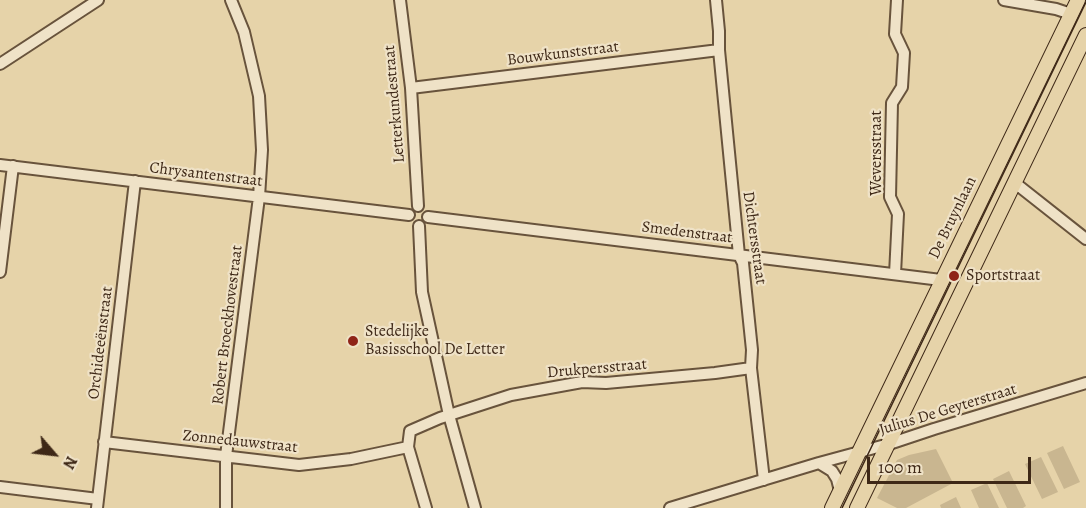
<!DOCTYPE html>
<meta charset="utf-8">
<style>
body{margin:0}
#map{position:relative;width:1086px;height:508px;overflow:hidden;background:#e6d3a9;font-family:Alegreya,serif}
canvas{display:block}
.north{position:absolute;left:24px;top:424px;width:60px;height:60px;-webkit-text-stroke:4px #efe2c7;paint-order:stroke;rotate:118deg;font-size:16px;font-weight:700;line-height:24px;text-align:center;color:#3e2817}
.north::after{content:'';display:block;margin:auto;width:21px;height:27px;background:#3e2817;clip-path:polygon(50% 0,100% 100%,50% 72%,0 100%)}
.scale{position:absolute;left:867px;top:457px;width:164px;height:27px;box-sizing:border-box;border:3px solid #3e2817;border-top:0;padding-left:8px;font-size:18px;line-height:21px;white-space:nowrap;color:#3e2817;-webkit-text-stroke:4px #efe2c7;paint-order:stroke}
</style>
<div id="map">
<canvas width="1086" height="508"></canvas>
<div class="north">N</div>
<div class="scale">100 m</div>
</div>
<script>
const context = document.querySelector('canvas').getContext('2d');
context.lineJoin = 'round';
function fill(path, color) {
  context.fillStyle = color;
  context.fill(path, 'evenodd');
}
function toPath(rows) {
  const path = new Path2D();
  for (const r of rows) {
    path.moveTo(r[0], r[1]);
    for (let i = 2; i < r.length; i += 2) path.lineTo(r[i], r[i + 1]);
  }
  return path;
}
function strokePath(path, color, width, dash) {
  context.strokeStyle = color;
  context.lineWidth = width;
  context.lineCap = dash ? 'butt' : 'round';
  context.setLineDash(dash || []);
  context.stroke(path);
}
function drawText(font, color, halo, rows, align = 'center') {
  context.font = font + ' Alegreya,serif';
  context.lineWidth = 4.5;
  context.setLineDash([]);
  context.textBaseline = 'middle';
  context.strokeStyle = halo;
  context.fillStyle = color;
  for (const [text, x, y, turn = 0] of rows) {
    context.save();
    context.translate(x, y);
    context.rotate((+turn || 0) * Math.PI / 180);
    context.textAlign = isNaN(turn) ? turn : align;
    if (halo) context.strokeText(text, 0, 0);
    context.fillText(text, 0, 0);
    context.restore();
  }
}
const green = toPath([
 [1063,446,1080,482,1064,489,1047,453],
 [936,449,953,483,906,508,897,508,877,498,897,460,909,455],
 [1041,457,1058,492,1042,499,1025,464],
 [1009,471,1026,506,1023,508,1007,508,993,479],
 [987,483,999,508,979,508,971,490],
 [956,497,961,508,941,508,940,505]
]);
const minor = toPath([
 [400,0,411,88,418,206],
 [716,0,719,31,719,50,739,255,743,263,752,350,751,368,764,480],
 [1004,0,1056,9,1071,14],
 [0,64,98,0],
 [411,88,719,50],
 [0,165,409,215],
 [1015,183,1086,239],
 [428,217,941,280],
 [419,226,422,292,449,415,475,508],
 [0,272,13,166],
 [895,274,898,214,890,197,892,103,902,87,904,53,895,34,897,0],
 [104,442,299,465,351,459,408,447],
 [819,463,832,471,837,479,840,491],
 [0,487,98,499],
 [97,508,135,181],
 [226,508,226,456,259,197,262,150,259,96,244,32,231,0],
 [426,508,408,447,410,431,440,418,511,395,582,382,606,383,715,373,751,368],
 [670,508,819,463,889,444,934,429,1086,383]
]);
const major = toPath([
 [832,508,1078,0],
 [857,508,1086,35]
]);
const tram = toPath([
 [842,508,1086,2]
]);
const markers = [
 [954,276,6,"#8f2418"],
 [353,341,6,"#8f2418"]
];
const streetNames = [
 ["Bouwkunststraat",563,54,-7],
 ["Letterkundestraat",395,104,-95],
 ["Weversstraat",877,153,-90],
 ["Chrysantenstraat",206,175,7],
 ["De Bruynlaan",953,218,-64],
 ["Smedenstraat",687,233,7],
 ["Dichtersstraat",754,238,82],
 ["Robert Broeckhovestraat",228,325,-83],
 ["Orchideeënstraat",101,343,-83],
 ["Drukpersstraat",597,369,-5],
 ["Julius De Geyterstraat",948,410,-17],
 ["Zonnedauwstraat",240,442,6]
];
const poiNames = [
 ["Sportstraat",966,276],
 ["Stedelijke",365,332],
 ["Basisschool De Letter",365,350]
];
fill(green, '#c9b690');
strokePath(minor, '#68533c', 14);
strokePath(major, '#3e2817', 16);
strokePath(minor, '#efe2c7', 10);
strokePath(major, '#e6d3a9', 14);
strokePath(tram, '#3e2817', 1.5);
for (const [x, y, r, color] of markers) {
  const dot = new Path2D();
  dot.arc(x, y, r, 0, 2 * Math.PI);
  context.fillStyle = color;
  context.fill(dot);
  strokePath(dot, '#efe2c7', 2);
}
drawText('16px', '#3e2817', '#efe2c7', streetNames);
drawText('16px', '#3e2817', '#efe2c7', poiNames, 'left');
</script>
